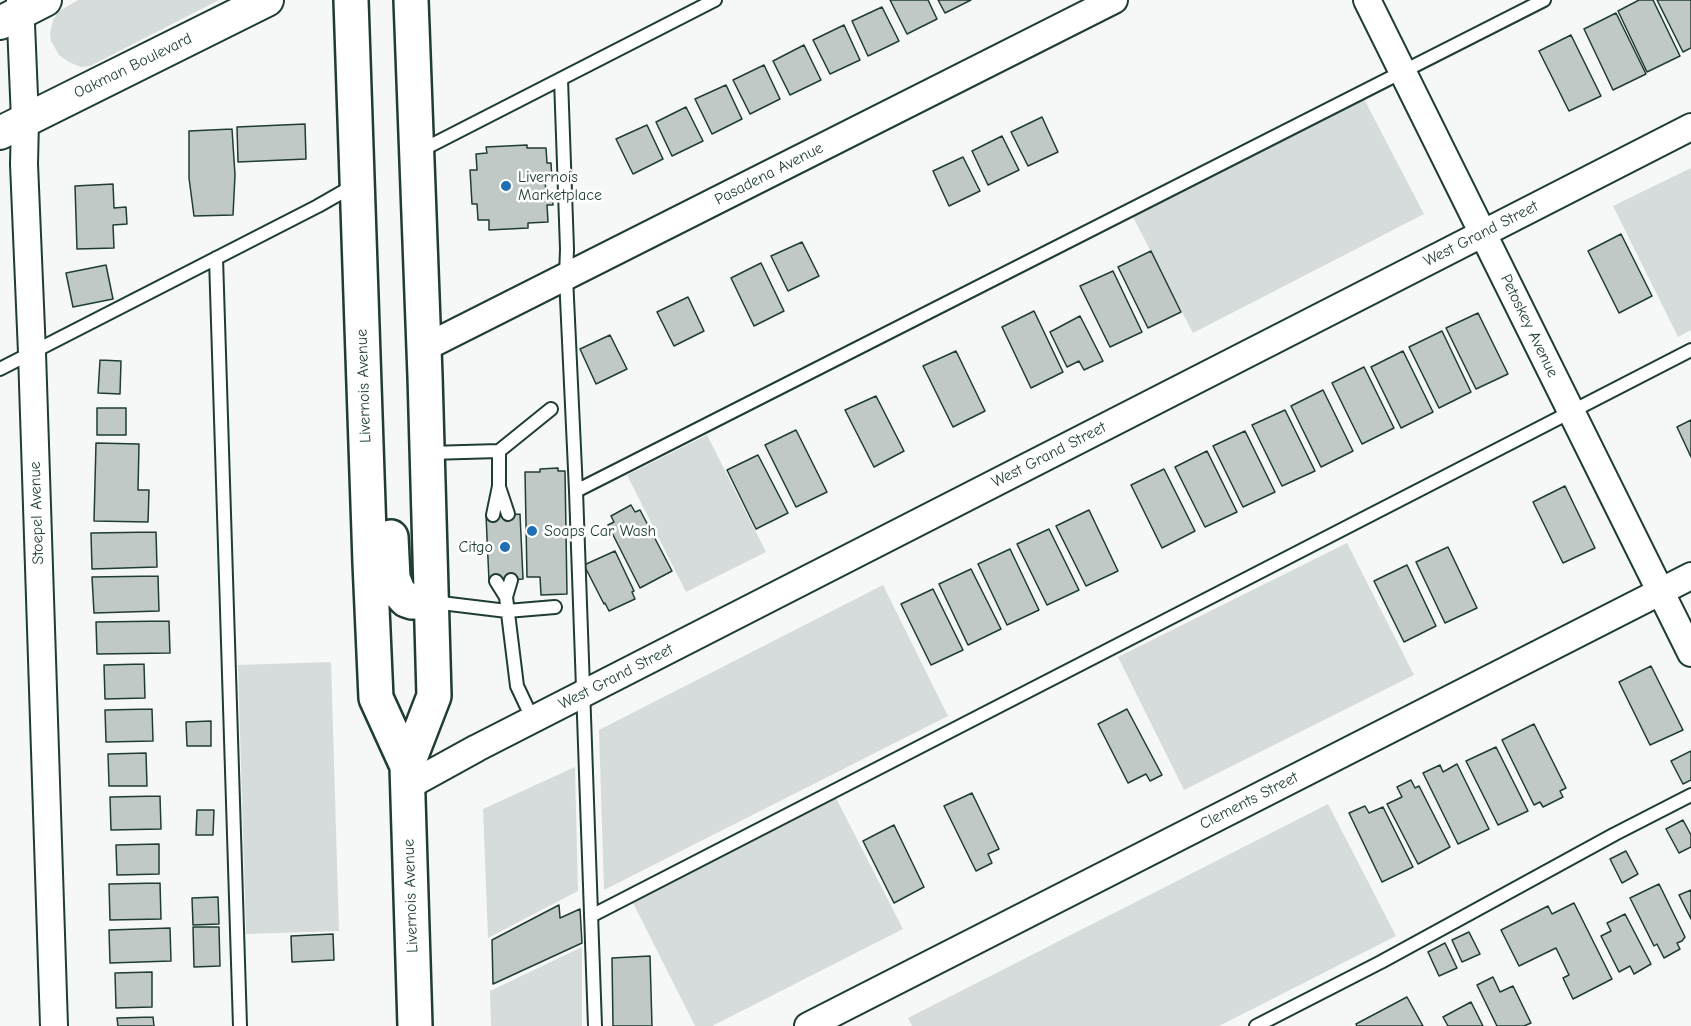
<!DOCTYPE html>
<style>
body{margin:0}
canvas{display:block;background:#f6f7f7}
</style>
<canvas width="1691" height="1026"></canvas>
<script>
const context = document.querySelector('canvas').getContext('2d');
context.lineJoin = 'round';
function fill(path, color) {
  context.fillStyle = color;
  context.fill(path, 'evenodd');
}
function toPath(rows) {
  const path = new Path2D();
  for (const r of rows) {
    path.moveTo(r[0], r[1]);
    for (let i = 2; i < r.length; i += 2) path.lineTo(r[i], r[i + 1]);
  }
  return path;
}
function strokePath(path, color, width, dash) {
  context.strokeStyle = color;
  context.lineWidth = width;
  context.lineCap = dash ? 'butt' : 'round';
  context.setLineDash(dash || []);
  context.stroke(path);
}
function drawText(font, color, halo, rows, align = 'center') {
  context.font = font + ' "Comic Neue",sans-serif';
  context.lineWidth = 5;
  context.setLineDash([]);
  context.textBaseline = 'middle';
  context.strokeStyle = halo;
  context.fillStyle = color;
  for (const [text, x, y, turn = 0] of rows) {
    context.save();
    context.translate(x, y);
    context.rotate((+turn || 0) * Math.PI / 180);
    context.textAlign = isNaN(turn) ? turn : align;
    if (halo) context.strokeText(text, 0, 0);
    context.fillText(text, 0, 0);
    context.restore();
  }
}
const green = toPath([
 [78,0,219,0,90,66,81,67,69,62,59,55,51,41,50,33,53,20,58,12],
 [1364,99,1424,214,1193,333,1133,217],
 [1691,168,1691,330,1678,337,1613,206],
 [707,435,766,552,686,592,627,475],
 [1347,543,1414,675,1184,790,1118,657],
 [883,585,948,716,604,890,599,730],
 [331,662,339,931,246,934,238,665],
 [575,767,578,891,488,938,483,809],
 [836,798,903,929,712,1026,695,1026,632,901],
 [1328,804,1396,936,1219,1026,912,1026,908,1018],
 [582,947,582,1026,491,1026,490,991]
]);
const building = toPath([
 [890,0,928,0,937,19,907,34,890,0],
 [938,0,971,0,945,13,938,0],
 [1639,0,1653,0,1680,56,1647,72,1618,11,1639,0],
 [1657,0,1691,0,1691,48,1683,52,1657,0],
 [882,7,899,41,868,56,852,21,882,7],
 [1616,13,1646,74,1613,90,1584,29,1616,13],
 [844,25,860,60,830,74,813,40,844,25],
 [1571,35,1601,96,1569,111,1539,51,1571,35],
 [804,45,821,80,790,95,773,61,804,45],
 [764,65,780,99,750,114,733,80,764,65],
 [726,85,742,119,712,134,695,99,726,85],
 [686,107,703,141,672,156,656,122,686,107],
 [1042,117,1058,152,1028,166,1011,132,1042,117],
 [305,124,306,159,238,162,237,127,305,124],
 [647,125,663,159,633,174,616,139,647,125],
 [232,129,235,175,233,215,194,216,189,178,189,131,232,129],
 [1002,136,1019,170,988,185,972,151,1002,136],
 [527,145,527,148,546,148,547,163,551,163,552,180,545,180,546,192,552,191,553,205,547,205,548,222,528,223,528,228,489,230,489,220,478,220,477,204,472,204,470,170,477,170,476,154,487,153,486,147,527,145],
 [963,157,980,191,949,206,933,171,963,157],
 [113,184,114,208,126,207,127,224,113,225,114,248,77,249,75,186,113,184],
 [1621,234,1652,296,1619,313,1588,251,1621,234],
 [802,242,819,276,788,291,771,256,802,242],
 [1151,251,1181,312,1148,328,1118,267,1151,251],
 [761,263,784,311,754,326,731,278,761,263],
 [106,265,113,299,73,307,66,273,106,265],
 [1113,271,1142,332,1110,347,1080,286,1113,271],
 [688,297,704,331,674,346,657,312,688,297],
 [1034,311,1063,372,1031,388,1002,327,1034,311],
 [1478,313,1508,374,1476,389,1446,328,1478,313],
 [1080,316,1103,361,1084,370,1079,361,1067,367,1050,332,1080,316],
 [1442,331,1471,392,1439,408,1409,347,1442,331],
 [610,335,627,369,596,384,580,349,610,335],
 [956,351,985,411,953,427,923,366,956,351],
 [1403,351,1433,412,1401,428,1371,367,1403,351],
 [100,360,121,361,120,394,98,393,100,360],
 [1364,367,1394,428,1362,444,1332,383,1364,367],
 [1323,390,1353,451,1321,467,1291,406,1323,390],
 [876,396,904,451,874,467,845,410,876,396],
 [97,408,126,408,126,435,97,435,97,408],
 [1285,410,1315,471,1282,486,1252,425,1285,410],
 [1691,420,1691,457,1677,427,1691,420],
 [796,430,827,492,796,507,765,445,796,430],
 [1245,431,1275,492,1243,507,1213,446,1245,431],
 [96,443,139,444,138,490,149,490,148,522,94,521,96,443],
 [1207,451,1237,512,1205,527,1175,467,1207,451],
 [758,455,788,513,756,529,727,470,758,455],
 [558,468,558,471,565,471,567,594,541,595,540,577,527,577,525,472,540,472,540,469,558,468],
 [1164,469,1195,531,1162,548,1131,485,1164,469],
 [1565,486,1595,548,1563,563,1533,502,1565,486],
 [631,505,635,512,640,510,672,571,640,588,608,525,614,522,611,516,631,505],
 [1089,510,1118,571,1086,586,1056,526,1089,510],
 [520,514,523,579,489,581,486,515,520,514],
 [1049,529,1079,590,1047,605,1017,544,1049,529],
 [156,532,157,567,92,569,91,533,156,532],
 [1448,547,1477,608,1445,623,1416,562,1448,547],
 [1010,549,1039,610,1007,625,978,564,1010,549],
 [615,551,634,591,632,592,635,599,609,611,605,603,604,604,584,565,615,551],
 [1407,565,1436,626,1404,642,1374,581,1407,565],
 [971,569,1001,629,968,645,939,584,971,569],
 [158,576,159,611,94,613,92,577,158,576],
 [933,589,963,650,931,665,901,604,933,589],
 [169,621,170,653,97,654,96,622,169,621],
 [144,664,145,698,105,699,104,665,144,664],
 [1651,666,1683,730,1650,745,1619,682,1651,666],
 [152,709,153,741,106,742,105,710,152,709],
 [1127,709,1162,775,1150,781,1146,774,1128,783,1098,724,1127,709],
 [211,721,211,746,187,746,186,722,211,721],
 [1534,724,1566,788,1560,791,1563,797,1543,807,1540,802,1534,805,1502,740,1534,724],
 [1496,747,1528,811,1498,825,1466,761,1496,747],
 [1691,751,1691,780,1683,784,1671,761,1691,751],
 [146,753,147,786,109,786,108,754,146,753],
 [1457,764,1489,829,1458,844,1423,773,1440,765,1443,772,1457,764],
 [1411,780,1415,788,1419,786,1450,847,1418,864,1387,804,1402,797,1397,787,1411,780],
 [972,793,999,849,988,854,992,863,976,871,944,806,972,793],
 [160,796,161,829,111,830,110,797,160,796],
 [1365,806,1369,813,1383,807,1413,867,1382,882,1349,813,1365,806],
 [197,810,214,810,213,835,196,835,197,810],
 [1683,820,1691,835,1691,847,1679,853,1666,829,1683,820],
 [894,825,924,887,894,903,863,841,894,825],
 [159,844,159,874,117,875,116,845,159,844],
 [1626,851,1638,874,1622,883,1610,859,1626,851],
 [160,883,161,919,110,920,109,884,160,883],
 [1659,884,1685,937,1682,941,1677,943,1680,949,1664,958,1657,944,1654,946,1630,898,1659,884],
 [1691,890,1691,919,1679,895,1691,890],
 [218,897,219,924,193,925,192,898,218,897],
 [1574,903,1612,979,1573,999,1563,978,1569,975,1556,948,1519,966,1501,930,1548,906,1552,914,1574,903],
 [559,905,560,918,580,909,582,943,493,984,492,940,559,905],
 [1625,914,1651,964,1634,974,1630,966,1619,972,1601,936,1611,931,1607,923,1625,914],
 [193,927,219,927,220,966,194,967,193,927],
 [170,928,171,961,110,963,109,930,170,928],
 [1469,932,1480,954,1462,962,1452,940,1469,932],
 [333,934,334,960,292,962,291,936,333,934],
 [1445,943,1457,968,1439,976,1428,952,1445,943],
 [650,956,652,1026,613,1026,612,958,650,956],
 [152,972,152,1007,116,1008,115,973,152,972],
 [1493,977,1500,992,1513,986,1531,1023,1524,1026,1497,1026,1477,985,1493,977],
 [1407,997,1423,1026,1357,1026,1356,1024,1407,997],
 [1471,1002,1483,1026,1448,1026,1443,1017,1471,1002],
 [153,1017,154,1026,118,1026,117,1018,153,1017]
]);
const service = toPath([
 [561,79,567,249,566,277,576,491,595,1026],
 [420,151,715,0],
 [216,258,240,1026],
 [0,369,318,206,353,186],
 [429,453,499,451,551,409],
 [499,487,508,514],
 [576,491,1544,0],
 [493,515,499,486,499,451],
 [496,581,506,597,517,686,533,720],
 [506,597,511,580],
 [433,602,507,611,555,607],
 [591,916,1691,350],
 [1256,1026,1381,962,1615,834,1691,795]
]);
const minor = toPath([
 [20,0,25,120,24,164,32,353,54,1026],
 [1367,0,1691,653],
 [424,348,1114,0],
 [408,786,477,748,1691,127],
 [808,1026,1691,576]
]);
const tertiary = toPath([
 [0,23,45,0],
 [0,133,267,0]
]);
const secondary = toPath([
 [351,0,370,563,376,698,407,766,415,1026],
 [391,537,393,578,398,591,406,600,412,602,432,602],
 [407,766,434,696,425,376,411,0]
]);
const markers = [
 [506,186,6,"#1f6fb2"],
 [532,531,6,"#1f6fb2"],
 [505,547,6,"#1f6fb2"]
];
const streetNames = [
 ["Oakman Boulevard",133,66,-26],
 ["Pasadena Avenue",769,174,-27],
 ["West Grand Street",1481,234,-27],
 ["Petoskey Avenue",1529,326,64],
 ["Livernois Avenue",364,386,-92],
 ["West Grand Street",1049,455,-27],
 ["Stoepel Avenue",37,513,-92],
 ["West Grand Street",616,677,-27],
 ["Clements Street",1249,801,-27],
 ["Livernois Avenue",411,896,-92]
];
const poiNames = [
 ["Livernois",518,177],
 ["Marketplace",518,195],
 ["Soaps Car Wash",544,531],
 ["Citgo",493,547,"right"]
];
fill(green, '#d6dcdb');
fill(building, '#c0c9c6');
strokePath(building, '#1f3d34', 1.5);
strokePath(service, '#1f3d34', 16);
strokePath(minor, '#1f3d34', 30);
strokePath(tertiary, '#1f3d34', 36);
strokePath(secondary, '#1f3d34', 38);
strokePath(service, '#fff', 12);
strokePath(minor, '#fff', 26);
strokePath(tertiary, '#fff', 32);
strokePath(secondary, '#fff', 33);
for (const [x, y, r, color] of markers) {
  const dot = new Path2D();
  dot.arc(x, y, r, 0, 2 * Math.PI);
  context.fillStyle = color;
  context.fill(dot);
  strokePath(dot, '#fff', 2);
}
drawText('16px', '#1f3d34', '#fff', streetNames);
drawText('16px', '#1f3d34', '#fff', poiNames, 'left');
</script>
